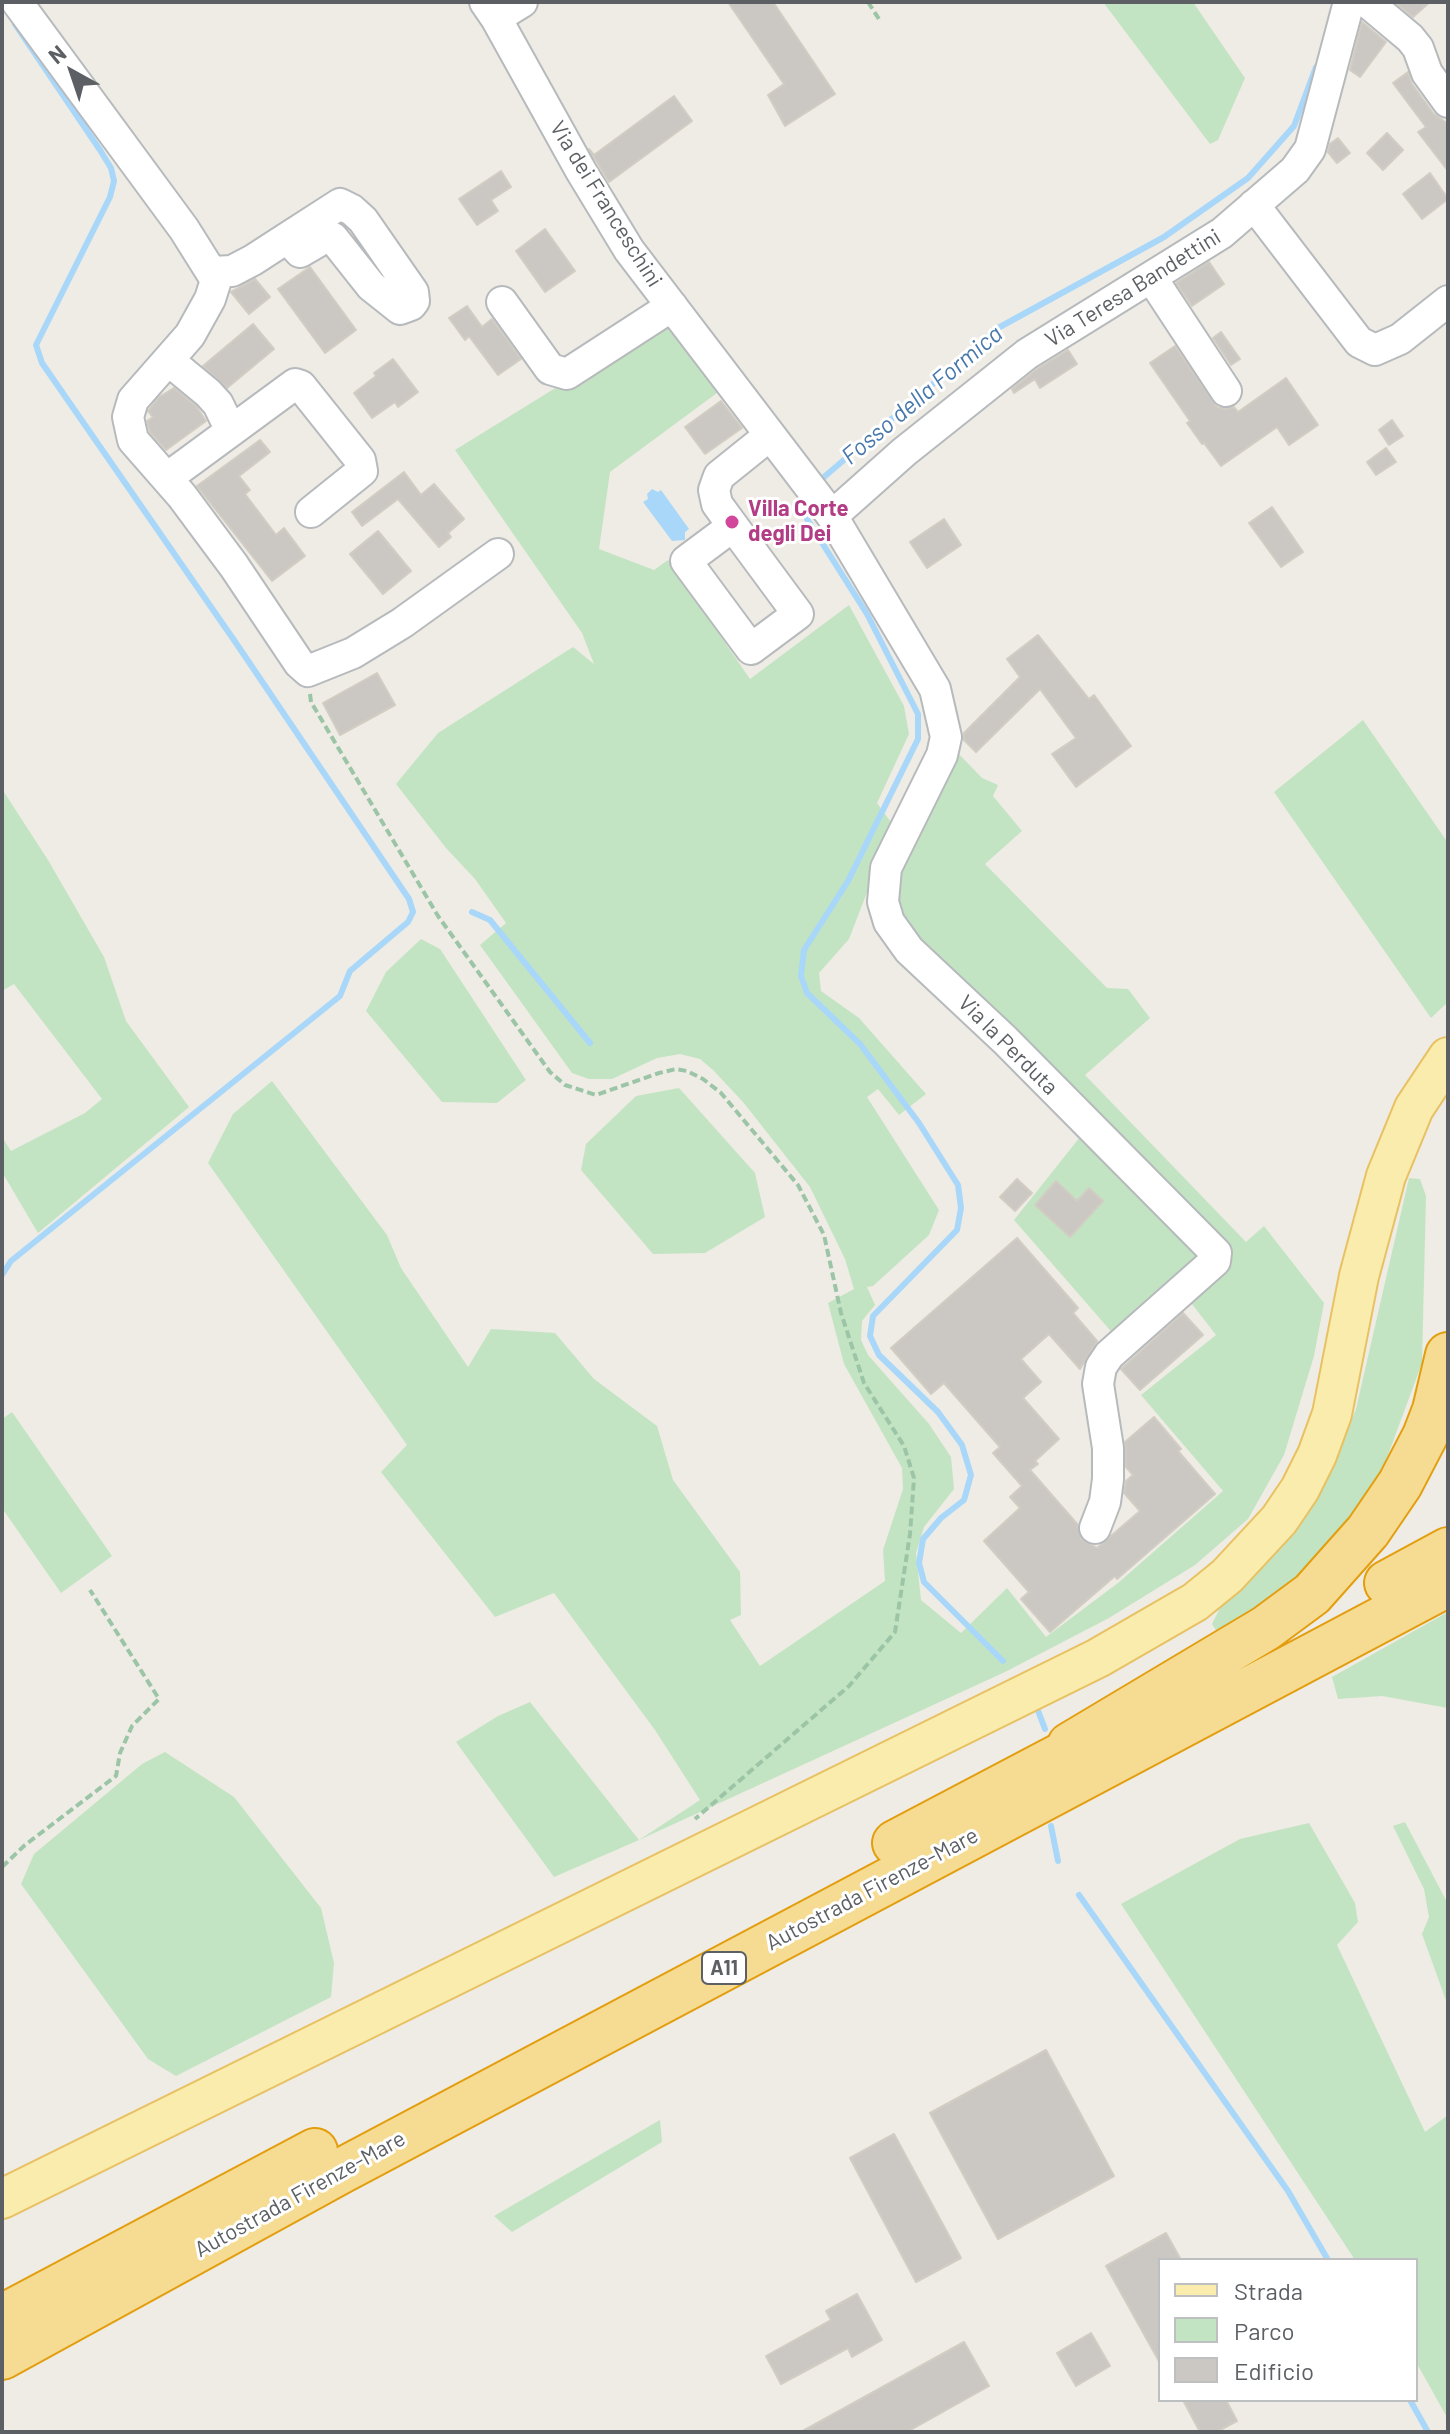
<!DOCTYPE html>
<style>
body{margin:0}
#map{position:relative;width:1450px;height:2434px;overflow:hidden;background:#eeece4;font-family:Barlow,sans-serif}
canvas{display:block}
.frame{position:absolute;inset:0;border:4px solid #5c6064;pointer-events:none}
.legend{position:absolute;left:1158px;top:2258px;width:260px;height:144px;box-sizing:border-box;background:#fff;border:2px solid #bebfc1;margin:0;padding:10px 14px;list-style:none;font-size:24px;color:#5c6064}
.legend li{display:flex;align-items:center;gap:16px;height:40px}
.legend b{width:40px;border:2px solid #bebfc1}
.north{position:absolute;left:32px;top:32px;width:80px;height:80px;-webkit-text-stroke:6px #fff;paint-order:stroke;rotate:320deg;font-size:22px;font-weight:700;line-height:32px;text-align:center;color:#5c6064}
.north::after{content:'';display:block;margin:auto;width:28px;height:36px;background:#5c6064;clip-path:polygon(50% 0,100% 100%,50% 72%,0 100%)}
</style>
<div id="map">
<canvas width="1450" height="2434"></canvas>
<div class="frame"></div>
<ul class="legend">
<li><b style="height:10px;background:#faecad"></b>Strada</li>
<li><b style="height:22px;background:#c3e4c2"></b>Parco</li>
<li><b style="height:22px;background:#cbc8c4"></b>Edificio</li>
</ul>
<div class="north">N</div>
</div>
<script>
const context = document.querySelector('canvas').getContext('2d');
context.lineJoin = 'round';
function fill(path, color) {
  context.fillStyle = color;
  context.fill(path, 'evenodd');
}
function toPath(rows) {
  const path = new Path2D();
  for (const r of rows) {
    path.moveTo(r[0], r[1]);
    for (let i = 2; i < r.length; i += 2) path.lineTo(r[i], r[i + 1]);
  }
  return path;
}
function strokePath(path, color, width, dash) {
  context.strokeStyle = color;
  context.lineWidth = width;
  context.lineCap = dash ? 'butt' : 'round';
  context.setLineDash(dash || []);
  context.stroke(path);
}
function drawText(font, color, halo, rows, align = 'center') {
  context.font = font + ' Barlow,sans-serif';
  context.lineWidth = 6;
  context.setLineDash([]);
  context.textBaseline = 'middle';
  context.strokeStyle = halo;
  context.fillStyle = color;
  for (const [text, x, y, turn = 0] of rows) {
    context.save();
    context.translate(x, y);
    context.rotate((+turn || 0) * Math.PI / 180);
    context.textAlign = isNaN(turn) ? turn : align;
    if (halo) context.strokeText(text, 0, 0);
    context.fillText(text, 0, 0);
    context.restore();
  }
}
const green = toPath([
 [1103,2,1193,2,1245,78,1218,140,1210,144],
 [685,308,721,390,610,472,599,549,654,570,668,560,750,679,849,605,904,706,909,734,877,803,893,825,849,939,819,973,821,991,859,1018,926,1094,899,1115,878,1089,867,1097,939,1210,929,1235,873,1286,867,1287,875,1305,862,1321,861,1340,868,1355,929,1424,951,1457,954,1489,924,1527,916,1553,921,1600,961,1633,1007,1588,1046,1637,1118,1583,1223,1491,1141,1395,1216,1335,1185,1295,1230,1256,906,934,890,893,954,749,982,778,998,785,993,796,1022,831,985,864,1107,988,1128,989,1150,1018,1085,1075,1246,1242,1264,1226,1324,1303,1314,1356,1284,1455,1248,1519,1195,1565,1109,1618,1005,1672,639,1840,554,1877,456,1742,498,1716,530,1702,639,1840,700,1800,655,1730,554,1593,495,1617,381,1472,407,1445,208,1163,233,1114,272,1081,387,1235,401,1268,468,1367,491,1329,555,1333,594,1379,657,1426,673,1480,740,1572,741,1615,730,1620,760,1666,885,1581,883,1550,903,1489,902,1468,844,1364,828,1303,854,1289,845,1259,810,1187,743,1102,713,1070,700,1059,680,1054,657,1058,612,1079,589,1079,572,1073,480,945,506,923,475,879,446,848,396,784,438,733,573,647,594,664,582,633,455,450],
 [1363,720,1448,843,1448,1002,1431,1018,1274,792],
 [2,789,48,860,104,957,126,1021,189,1107,38,1233,2,1172,2,1137,11,1151,85,1113,102,1099,14,984,2,991],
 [421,939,440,949,526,1080,497,1103,442,1102,366,1011,386,972],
 [679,1088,755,1173,765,1217,705,1253,653,1254,581,1170,586,1144,636,1096],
 [1084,1132,1197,1250,1196,1259,1116,1337,1014,1220],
 [1409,1178,1420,1179,1426,1196,1422,1363,1378,1482,1331,1554,1219,1635,1212,1624,1225,1598,1327,1481,1356,1409],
 [12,1412,112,1556,61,1593,2,1508,2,1419],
 [1448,1612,1448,1708,1382,1696,1338,1699,1332,1677],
 [165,1752,234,1797,321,1908,334,1963,331,1997,176,2076,148,2059,21,1884,34,1854,142,1764],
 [1405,1822,1448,1904,1448,2006,1422,1934,1429,1917,1424,1889,1393,1826],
 [1309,1823,1355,1903,1358,1922,1337,1945,1425,2132,1448,2115,1448,2419,1416,2362,1416,2260,1355,2260,1121,1904,1240,1839],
 [660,2120,662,2142,512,2232,494,2216]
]);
const water = toPath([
 [652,489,658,492,661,490,689,529,685,532,685,540,672,541,643,502,648,499,647,494]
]);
const stream = toPath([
 [821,484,824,477,998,328,1164,237,1248,178,1294,126,1316,67],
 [813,506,807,519,867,614,918,714,918,739,848,881,804,950,801,976,807,993,860,1044,919,1123,958,1185,961,1208,957,1230,873,1316,870,1336,879,1355,938,1412,962,1445,971,1475,964,1500,941,1518,923,1539,919,1563,924,1582,1003,1661],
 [472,912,490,920,590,1043],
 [2,1275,11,1261,340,996,350,971,408,922,413,912,409,899,236,643,42,363,36,345,110,197,114,181,111,168,100,150,15,24],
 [1037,1708,1045,1729],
 [1051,1826,1058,1861],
 [1079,1895,1288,2191,1328,2260],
 [1410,2400,1428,2432]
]);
const building = toPath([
 [728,2,773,2,835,94,785,126,768,95,784,84,728,2],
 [1395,2,1430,2,1413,17,1395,2],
 [1362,22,1386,42,1360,77,1350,70,1362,22],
 [1408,72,1412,84,1433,113,1448,124,1448,171,1418,132,1426,127,1393,83,1408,72],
 [674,96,692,121,609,182,589,149,594,155,674,96],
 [1387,133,1403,150,1383,170,1367,153,1387,133],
 [1338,138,1350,153,1337,163,1328,152,1330,144,1338,138],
 [501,171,511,187,491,200,498,211,477,225,459,199,501,171],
 [1430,173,1448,199,1422,219,1403,194,1430,173],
 [545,229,575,271,545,292,516,251,545,229],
 [1209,262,1224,284,1192,306,1176,283,1209,262],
 [310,267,356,330,325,353,278,289,310,267],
 [255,279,270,297,249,314,231,292,255,279],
 [467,306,482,327,492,319,521,359,498,375,469,336,465,340,449,318,467,306],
 [253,324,274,349,227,388,203,366,253,324],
 [1221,332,1240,359,1231,365,1213,338,1221,332],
 [1175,346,1217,407,1226,409,1234,407,1238,412,1286,378,1318,425,1289,445,1277,427,1221,466,1204,443,1202,444,1187,423,1190,421,1150,363,1175,346],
 [1068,350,1077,364,1040,388,1035,379,1014,393,1012,389,1037,369,1068,350],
 [393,359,418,392,398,407,395,402,372,418,354,393,376,376,374,373,393,359],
 [174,388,196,406,206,421,166,450,150,432,147,421,153,417,148,411,159,397,174,388],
 [721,401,742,428,705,454,685,427,721,401],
 [1392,420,1403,436,1389,445,1379,430,1392,420],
 [260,440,270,452,239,476,250,490,245,494,276,535,284,528,305,556,272,581,197,486,260,440],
 [1386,448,1396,462,1376,475,1367,462,1386,448],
 [404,472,421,495,434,484,464,519,448,533,451,537,439,547,398,499,362,526,352,512,404,472],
 [1272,507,1303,552,1281,567,1249,523,1272,507],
 [944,519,961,545,927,568,910,542,944,519],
 [378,531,411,571,383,594,350,554,378,531],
 [1038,635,1089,699,1094,695,1131,746,1076,787,1052,754,1076,738,1040,689,976,752,964,740,964,733,1020,677,1007,659,1038,635],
 [377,673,395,705,340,735,323,703,377,673],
 [1017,1179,1032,1193,1015,1211,1000,1197,1017,1179],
 [1056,1181,1077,1201,1089,1188,1103,1201,1070,1237,1035,1205,1056,1181],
 [1017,1238,1078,1308,1073,1313,1097,1341,1080,1369,1049,1334,1021,1359,1041,1382,1023,1398,1059,1439,1035,1461,1038,1464,1030,1470,1078,1525,1081,1539,1097,1548,1140,1511,1124,1493,1126,1481,1133,1475,1126,1467,1125,1442,1154,1417,1181,1449,1178,1451,1215,1494,1117,1579,1115,1576,1050,1632,1021,1599,1029,1592,984,1541,1020,1508,1010,1497,1022,1486,993,1453,1000,1447,944,1383,931,1394,891,1348,1017,1238],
 [1183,1313,1203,1335,1140,1390,1121,1369,1183,1313],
 [1046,2050,1114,2176,998,2239,930,2113,1046,2050],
 [894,2134,961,2258,916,2282,850,2158,894,2134],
 [1166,2233,1181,2260,1160,2260,1160,2363,1106,2266,1166,2233],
 [857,2294,882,2340,852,2357,848,2348,781,2384,766,2356,831,2320,826,2311,857,2294],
 [1091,2333,1110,2366,1076,2386,1057,2353,1091,2333],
 [964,2342,989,2386,907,2432,801,2432,964,2342],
 [1183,2400,1226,2400,1237,2421,1216,2432,1200,2432,1183,2400]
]);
const path = toPath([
 [868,2,879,19],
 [310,694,311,702,438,916,550,1072,565,1085,596,1095,659,1073,676,1069,687,1071,703,1079,721,1093,798,1185,824,1235,841,1313,864,1383,904,1446,914,1478,910,1534,895,1632,849,1686,695,1819],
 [2,1867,25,1845,116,1776,120,1753,132,1726,159,1699,90,1590]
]);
const minor = toPath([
 [17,2,184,229,216,280,210,299,190,335,133,400,128,417,133,440,182,496,234,566,299,663,308,671,353,653,402,623,498,554],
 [485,2,496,18,581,171,629,250,832,516,935,689,946,737,942,755,886,868,883,902,889,922,909,950,1005,1040,1216,1253,1215,1261,1109,1355,1101,1367,1098,1384,1108,1448,1108,1479,1105,1502,1095,1528],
 [1367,2,1410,38,1418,48,1427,73,1448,102],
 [496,18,522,2],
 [1254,205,1359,342,1375,350,1400,339,1448,301],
 [212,272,232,271,253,260,287,238,340,204,352,210,363,220,413,292,414,301,411,305,400,309,371,286,333,238,324,238,300,252,287,238],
 [1151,277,1226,391],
 [502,302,550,369,567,374,672,306],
 [168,360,208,393,218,404,231,431],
 [167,478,295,384,301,386,360,460,362,471,311,512],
 [832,516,904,452,1027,354,1222,233,1295,170,1310,149,1349,2],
 [733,526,686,561,751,649,798,614,733,526,717,504,714,490,719,476,770,435]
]);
const major = toPath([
 [2,2199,1098,1658,1195,1602,1227,1576,1279,1520,1300,1489,1317,1455,1332,1414,1359,1276,1386,1176,1414,1108,1448,1057]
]);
const highway = toPath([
 [1387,1583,1448,1550],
 [1070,1745,1266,1628,1312,1594,1368,1531,1400,1484,1425,1436,1435,1410,1448,1355],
 [895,1843,1100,1735],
 [2,2317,315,2151],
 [2,2357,341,2171,1448,1584]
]);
const markers = [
 [732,522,8,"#d1479c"]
];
const shields = [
 [724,1968,44]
];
const shieldNames = [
 ["A11",724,1968]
];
const streetNames = [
 ["Via dei Franceschini",606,204,58],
 ["Via Teresa Bandettini",1133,288,-32],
 ["Via la Perduta",1008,1045,45],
 ["Autostrada Firenze-Mare",872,1889,-28],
 ["Autostrada Firenze-Mare",300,2194,-29]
];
const hotelNames = [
 ["Villa Corte",748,509],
 ["degli Dei",748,534]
];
const waterNames = [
 ["Fosso della Formica",922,395,-40]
];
fill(green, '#c3e4c2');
fill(water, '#a9d7f9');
strokePath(stream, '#a9d7f9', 6);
fill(building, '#cbc8c4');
strokePath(building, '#d2cdc3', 2);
strokePath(minor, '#b7babd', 34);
strokePath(major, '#e8c163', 42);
strokePath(highway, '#e39e0f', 48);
strokePath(path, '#9cc5a7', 4, [8, 4]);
strokePath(minor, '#fff', 30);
strokePath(major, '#faecad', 38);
strokePath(highway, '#f6dc93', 44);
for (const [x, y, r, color] of markers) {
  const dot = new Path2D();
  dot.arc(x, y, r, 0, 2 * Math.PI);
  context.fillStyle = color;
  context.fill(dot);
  strokePath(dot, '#fff', 3);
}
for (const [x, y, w] of shields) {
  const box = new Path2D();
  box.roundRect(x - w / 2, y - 16, w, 32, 6);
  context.fillStyle = '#fff';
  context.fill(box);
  strokePath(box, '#5c6064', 2);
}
drawText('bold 20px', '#5c6064', null, shieldNames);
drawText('22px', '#5c6064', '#fff', streetNames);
drawText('bold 22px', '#b23c85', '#fff', hotelNames, 'left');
drawText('italic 24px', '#4778ab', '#fff', waterNames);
</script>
